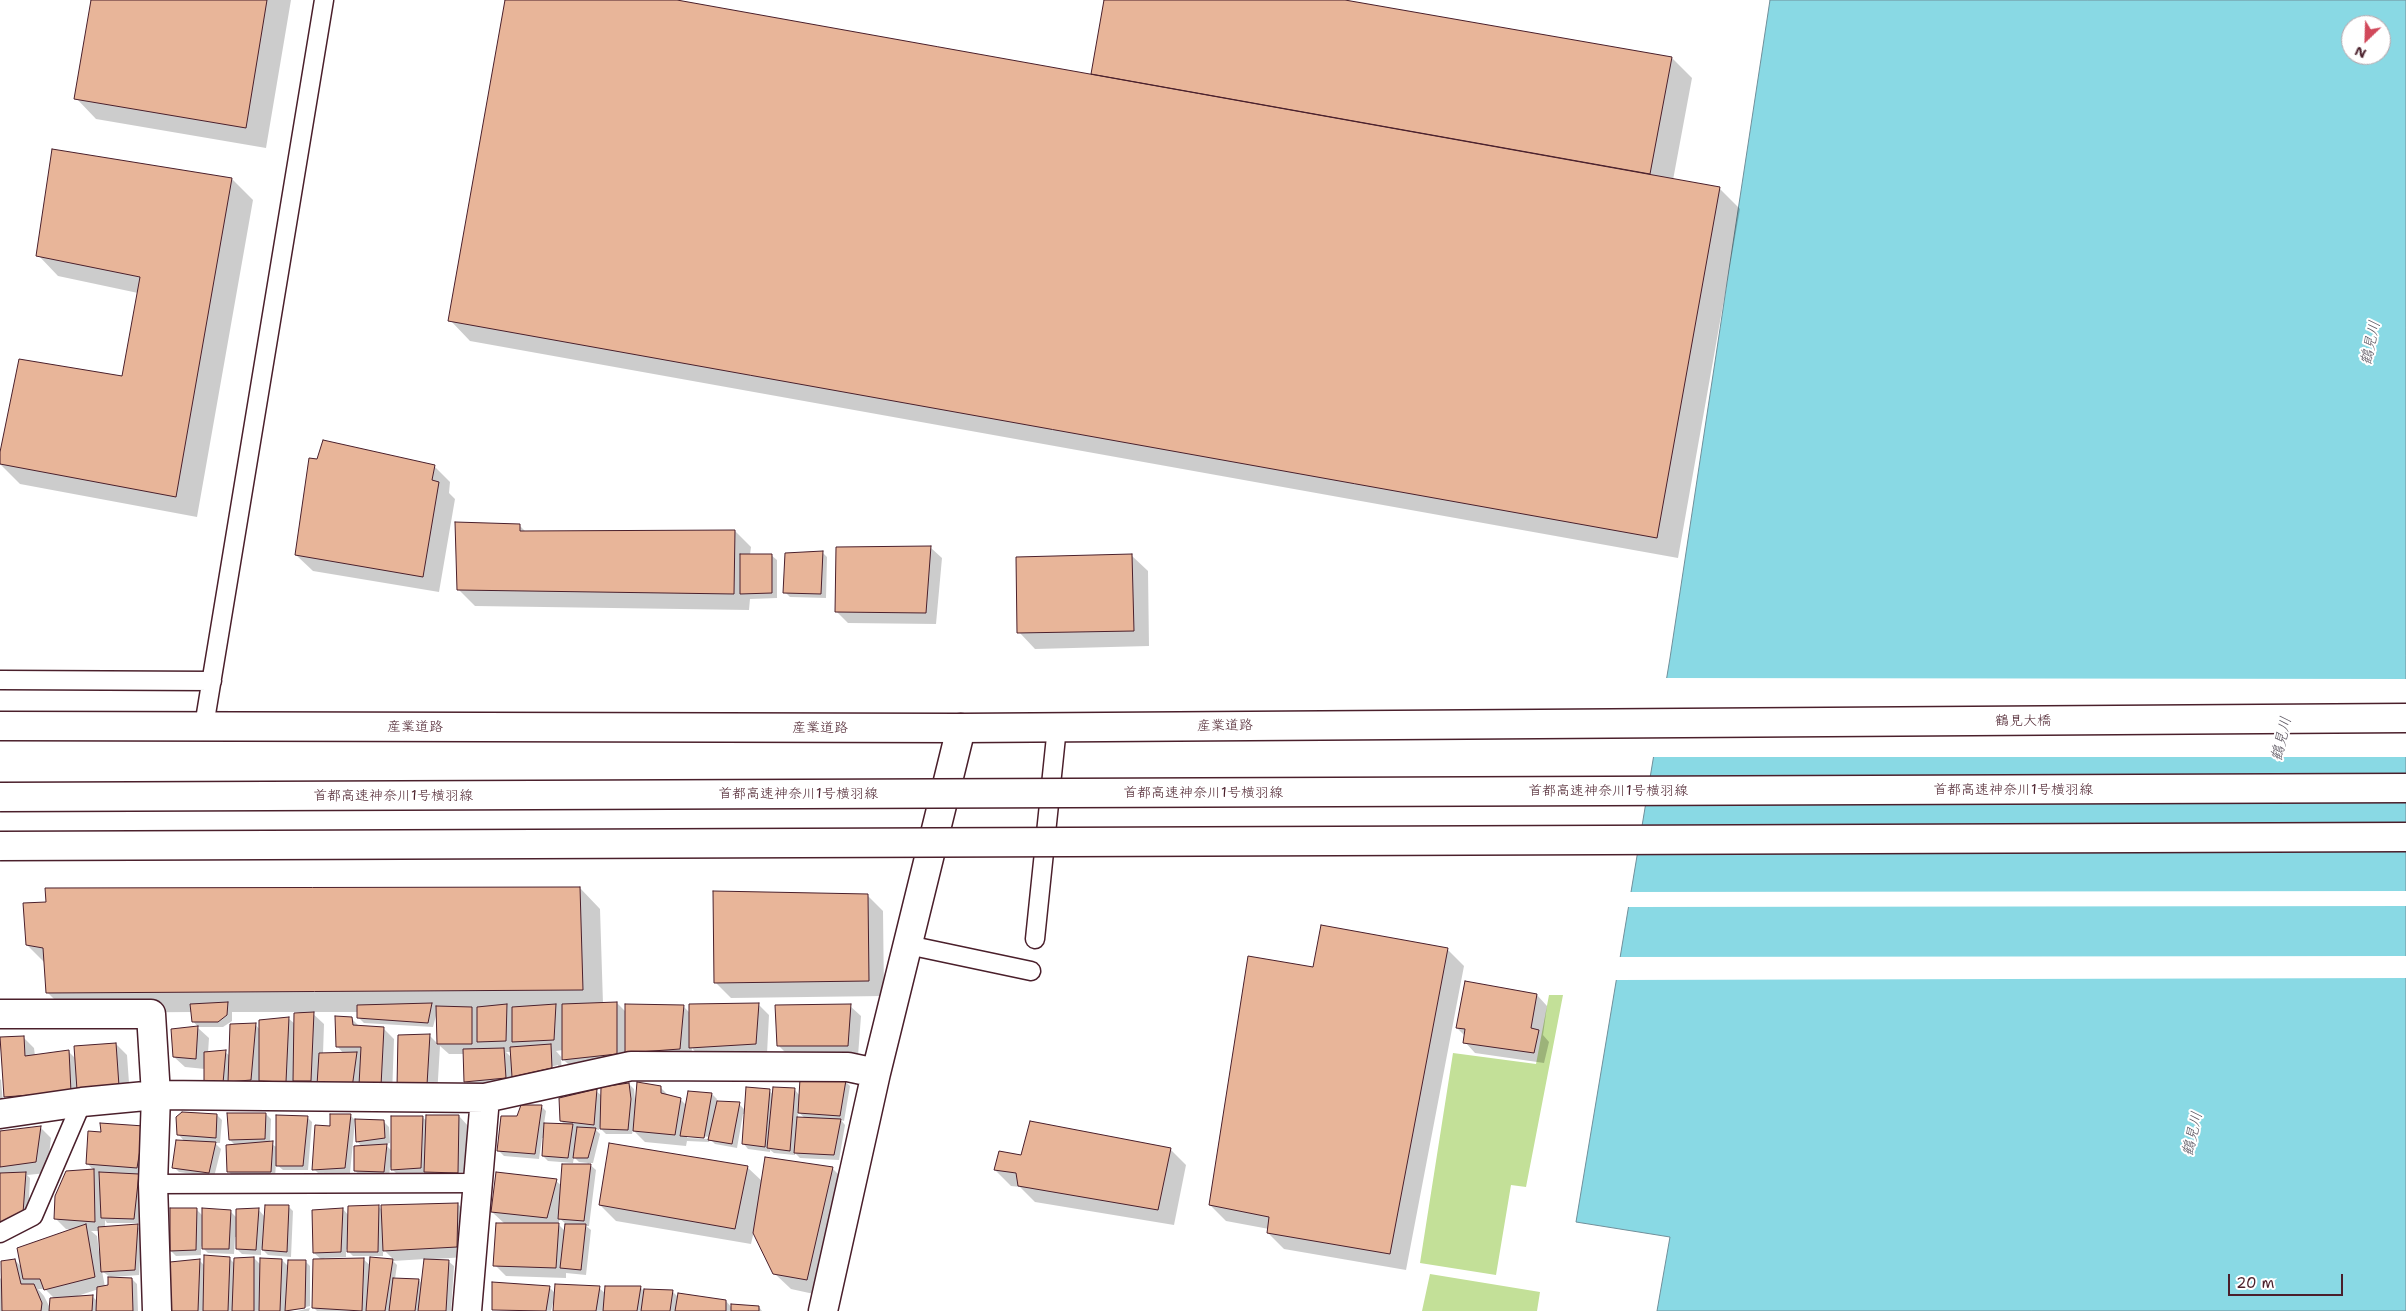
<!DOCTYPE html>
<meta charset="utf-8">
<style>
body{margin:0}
#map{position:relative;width:2406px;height:1311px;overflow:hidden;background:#fff;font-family:"Shantell Sans",sans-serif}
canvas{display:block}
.north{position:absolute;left:2341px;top:15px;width:50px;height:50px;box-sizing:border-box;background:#fff;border:1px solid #b7a5aa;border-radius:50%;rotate:204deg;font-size:14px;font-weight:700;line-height:20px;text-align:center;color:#4a1f2b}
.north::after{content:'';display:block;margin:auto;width:18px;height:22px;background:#d1495b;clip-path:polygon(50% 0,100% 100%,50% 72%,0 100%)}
.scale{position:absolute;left:2228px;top:1274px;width:115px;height:22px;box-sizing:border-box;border:2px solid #4a1f2b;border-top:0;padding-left:6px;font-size:15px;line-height:18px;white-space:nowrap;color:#4a1f2b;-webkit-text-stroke:4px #fff;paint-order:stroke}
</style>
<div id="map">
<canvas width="2406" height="1311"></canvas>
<div class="north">N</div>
<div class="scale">20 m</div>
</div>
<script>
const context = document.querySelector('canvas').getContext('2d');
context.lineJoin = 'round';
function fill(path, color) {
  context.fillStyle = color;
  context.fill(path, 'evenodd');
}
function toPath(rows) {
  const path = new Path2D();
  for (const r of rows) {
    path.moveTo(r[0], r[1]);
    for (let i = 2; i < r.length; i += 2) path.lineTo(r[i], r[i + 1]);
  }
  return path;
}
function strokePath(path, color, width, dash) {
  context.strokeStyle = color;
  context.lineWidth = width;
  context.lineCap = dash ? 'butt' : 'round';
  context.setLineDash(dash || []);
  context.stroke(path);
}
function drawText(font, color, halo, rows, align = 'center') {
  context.font = font + ' "Shantell Sans","Klee One",sans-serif';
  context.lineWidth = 4;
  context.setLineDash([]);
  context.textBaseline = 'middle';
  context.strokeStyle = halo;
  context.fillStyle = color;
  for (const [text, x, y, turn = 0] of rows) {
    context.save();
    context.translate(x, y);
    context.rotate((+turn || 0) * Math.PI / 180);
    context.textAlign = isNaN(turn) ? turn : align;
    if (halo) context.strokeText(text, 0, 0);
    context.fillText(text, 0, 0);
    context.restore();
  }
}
const green = toPath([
 [1549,995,1563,995,1526,1187,1511,1185,1496,1275,1420,1263,1453,1053,1536,1064],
 [1430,1274,1540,1292,1537,1311,1422,1311]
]);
const water = toPath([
 [1770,0,2406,0,2406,1311,1657,1311,1670,1237,1576,1222,1670,658,1770,0],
 [2351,25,2381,25,2381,55,2351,55,2351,25]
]);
const pier = toPath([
 [1664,678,2406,679,2406,757,1651,757],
 [2406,891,2406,906,1626,907,1628,892],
 [2406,956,2406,978,1614,980,1618,957]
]);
const shadow = toPath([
 [92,0,291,0,266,148,96,119,76,98],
 [506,0,670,0,1092,76,1105,0,1338,0,1672,58,1692,78,1673,180,1719,188,1740,209,1678,558,470,341,450,320],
 [53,150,232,179,253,200,197,517,20,484,0,464,0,459,123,377,138,293,58,276,38,255],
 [434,466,450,482,449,493,455,499,439,592,313,571,296,555],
 [519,525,526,532,735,531,751,547,750,555,771,555,777,560,777,598,750,599,749,610,475,606,459,590],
 [931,548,942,558,936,624,848,623,837,612,837,549],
 [822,552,827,557,826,598,790,597,785,592],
 [1131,555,1148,571,1149,646,1035,649,1019,632],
 [580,888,600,909,603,1004,617,1003,626,1012,684,1007,690,1013,758,1004,769,1015,767,1054,701,1058,692,1048,691,1060,574,1070,561,1057,562,1078,476,1092,466,1082,464,1054,449,1054,440,1046,437,1096,409,1097,429,1035,438,1044,437,1012,433,1027,364,1023,359,1018,358,1012,311,1012,324,1024,323,1054,344,1054,337,1046,351,1018,360,1027,383,1028,394,1039,392,1096,233,1094,205,1069,185,1067,174,1057,173,1030,198,1028,209,1038,208,1053,225,1052,230,1056,255,1024,260,1030,288,1018,295,1024,300,1012,232,1012,232,1021,223,1027,198,1027,193,1021,192,1012,68,1013,47,992,45,963,27,945],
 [563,1050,563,1059,556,1051],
 [506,1052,512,1052,512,1058],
 [558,1065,558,1068,522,1076,522,1074],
 [867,895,883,911,884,996,731,998,715,982],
 [1322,926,1448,950,1464,966,1406,1270,1284,1249,1268,1233,1269,1229,1226,1221,1210,1205,1314,969],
 [1537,995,1547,1006,1543,1035,1549,1042,1544,1063,1475,1053,1465,1042,1465,1036,1457,1028],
 [850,1006,861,1016,858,1056,789,1056,778,1045],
 [23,1037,34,1048,35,1056,69,1052,76,1059,116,1044,127,1055,130,1097,16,1107,6,1097,0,1041],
 [0,1079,1,1080,3,1103,0,1104],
 [845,1081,850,1086,844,1121,841,1120,845,1125,839,1160,800,1158,795,1153,795,1155,774,1153,770,1150,770,1152,748,1149,743,1143,745,1114,743,1114,737,1148,715,1144,710,1139,711,1137,687,1135,687,1138,710,1139,709,1142,687,1141,686,1146,645,1142,633,1130,632,1134,606,1134,599,1127,599,1130,595,1129,600,1134,593,1163,588,1163,596,1170,589,1226,586,1226,591,1230,586,1275,566,1273,566,1278,506,1276,495,1265,505,1224,492,1212,556,1181,562,1186,587,1165,588,1163,579,1162,574,1157,573,1163,548,1161,543,1156,545,1138,542,1138,539,1159,504,1156,499,1151,518,1118,541,1106,546,1111,544,1124,565,1125,561,1121,596,1091,602,1096,629,1084,634,1089,635,1100,661,1088,670,1097,680,1099,687,1106,712,1094,717,1099,716,1102,739,1104,745,1110,769,1090,773,1095,795,1090,800,1096],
 [798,1112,805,1118,798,1118],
 [560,1219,566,1224,565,1231,558,1224],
 [266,1114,271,1119,270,1143,278,1148,307,1117,312,1122,308,1170,283,1170,276,1164,275,1177,234,1177,229,1172,236,1146,230,1140],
 [217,1115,222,1120,220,1143,215,1143,221,1149,214,1177,179,1172,174,1167,185,1142,179,1135],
 [350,1115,356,1121,383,1121,389,1127,390,1143,385,1144,392,1151,422,1117,427,1121,459,1116,469,1127,468,1183,436,1183,426,1173,397,1174,390,1167,389,1177,361,1176,355,1171,362,1147,357,1141,357,1121,355,1121,350,1173,319,1174,314,1169,331,1127],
 [434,1171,464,1172,464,1174,434,1174],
 [40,1127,51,1138,47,1173,27,1175,30,1178,28,1218,5,1227,0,1223,0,1132],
 [144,1128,143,1180,139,1223,107,1223,105,1220,105,1228,137,1226,142,1231,139,1275,112,1277,112,1279,132,1279,137,1284,138,1311,0,1311,0,1278,3,1281,15,1260,22,1268,73,1230,66,1229,55,1218,67,1172,94,1171,88,1164,102,1134],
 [91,1231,100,1231,101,1252,99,1252,97,1236],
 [102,1271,110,1277,109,1287,105,1287],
 [38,1289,45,1289,55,1299,51,1310,44,1296],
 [99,1289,98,1302,92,1296,71,1298],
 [1170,1149,1186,1165,1174,1225,1035,1202,1020,1187,1011,1186,995,1170,1022,1157],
 [747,1167,763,1182,832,1168,848,1184,823,1296,791,1289,774,1273,754,1231,751,1244,616,1221,600,1205],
 [458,1204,469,1215,467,1257,434,1259,434,1261,448,1261,454,1266,451,1311,317,1311,313,1307,322,1260,314,1253,343,1209,349,1216,378,1206,383,1211],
 [346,1249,353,1256,383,1256,383,1249,394,1260,371,1258,371,1266,363,1259,325,1260,324,1258,346,1257],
 [425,1259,422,1284,419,1280,395,1279,397,1265,393,1261],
 [288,1206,293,1211,291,1257,268,1255,261,1248,261,1255,242,1254,237,1249,237,1237,235,1237,234,1254,208,1253,201,1246,201,1255,176,1256,171,1251,196,1209,203,1216,230,1211,237,1218,258,1209,265,1217],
 [254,1258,261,1265,282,1260,289,1267,305,1261,310,1266,310,1306,290,1311,172,1311,200,1261,205,1266,230,1259,235,1264],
 [549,1287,555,1293,599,1288,606,1294,640,1287,645,1292,672,1291,678,1297,726,1301,732,1308,759,1307,762,1311,554,1311,555,1303,553,1303,551,1311,493,1309],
 [310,1308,309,1311,297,1311]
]);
const building = toPath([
 [91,0,267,0,246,128,74,99,91,0],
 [505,0,677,0,1720,187,1657,538,448,321,505,0],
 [1104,0,1345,0,1672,57,1650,174,1091,74,1104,0],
 [52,149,232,178,176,497,0,464,0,452,19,359,122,376,140,277,36,256,52,149],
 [323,440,435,465,432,480,439,482,423,577,295,555,309,458,317,459,323,440],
 [455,522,520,524,520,531,735,530,734,594,457,590,455,522],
 [931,546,926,613,835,612,836,547,931,546],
 [823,551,821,594,783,593,785,553,823,551],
 [740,554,772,554,772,593,740,594,740,554],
 [1132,554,1134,631,1017,633,1016,557,1132,554],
 [580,887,583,990,46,993,43,948,26,945,23,903,46,902,45,888,580,887],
 [713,891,868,894,869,981,714,983,713,891],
 [1321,925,1448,948,1390,1254,1267,1233,1269,1217,1209,1205,1248,956,1313,967,1321,925],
 [1465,981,1537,994,1531,1028,1539,1030,1534,1053,1463,1043,1465,1029,1456,1028,1465,981],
 [228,1002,227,1015,218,1022,192,1022,190,1004,228,1002],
 [617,1002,617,1054,562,1060,562,1004,617,1002],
 [432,1003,428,1023,357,1018,357,1005,432,1003],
 [759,1003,756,1044,689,1048,689,1004,759,1003],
 [507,1004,506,1041,477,1042,477,1007,507,1004],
 [556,1004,554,1040,512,1042,512,1007,556,1004],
 [625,1004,684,1005,680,1049,625,1053,625,1004],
 [851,1004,848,1046,777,1046,775,1005,851,1004],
 [436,1006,472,1007,472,1044,437,1044,436,1006],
 [314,1012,311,1081,293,1081,294,1013,314,1012],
 [335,1016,352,1017,353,1025,384,1027,381,1086,359,1085,361,1047,336,1047,335,1016],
 [289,1017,286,1082,259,1081,259,1020,289,1017],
 [256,1023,251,1080,228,1082,230,1024,256,1023],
 [198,1026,196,1059,173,1057,171,1029,198,1026],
 [430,1034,427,1085,397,1086,398,1035,430,1034],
 [24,1036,25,1056,69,1050,71,1092,4,1097,0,1037,24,1036],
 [116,1043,119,1086,77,1090,74,1046,116,1043],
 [551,1044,552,1068,512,1077,510,1047,551,1044],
 [504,1048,506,1078,464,1082,463,1049,504,1048],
 [226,1050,223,1083,204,1084,204,1052,226,1050],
 [357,1052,352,1088,317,1085,319,1053,357,1052],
 [800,1079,846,1080,840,1116,798,1113,800,1079],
 [637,1082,661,1086,661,1093,681,1098,675,1135,633,1131,637,1082],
 [629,1083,631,1099,628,1130,600,1129,601,1087,629,1083],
 [746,1087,770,1089,765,1147,742,1144,746,1087],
 [773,1087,795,1088,790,1151,767,1148,773,1087],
 [597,1089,594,1125,560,1121,559,1098,597,1089],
 [688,1091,712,1093,704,1138,680,1136,688,1091],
 [717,1101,740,1102,732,1144,708,1140,717,1101],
 [521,1105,542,1105,535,1154,497,1151,501,1116,517,1116,521,1105],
 [182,1112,217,1114,216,1138,177,1135,176,1117,182,1112],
 [227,1113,266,1113,265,1139,229,1140,227,1113],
 [330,1114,351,1114,345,1168,312,1170,315,1125,330,1126,330,1114],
 [276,1115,308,1116,303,1166,276,1166,276,1115],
 [426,1115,459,1115,458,1173,424,1172,426,1115],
 [391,1116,423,1116,421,1168,391,1170,391,1116],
 [797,1117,841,1119,834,1155,794,1153,797,1117],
 [355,1119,384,1120,385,1138,356,1142,355,1119],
 [1030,1121,1171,1148,1158,1210,1018,1186,1016,1173,994,1170,999,1151,1021,1155,1030,1121],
 [100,1123,144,1126,137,1168,86,1164,88,1131,101,1132,100,1123],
 [544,1123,573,1124,568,1158,542,1156,544,1123],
 [41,1126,36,1162,0,1167,0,1131,41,1126],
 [577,1127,596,1128,588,1158,573,1158,577,1127],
 [176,1140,216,1142,209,1173,172,1168,176,1140],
 [273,1141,271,1172,227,1172,226,1145,273,1141],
 [609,1143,748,1166,735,1229,599,1205,609,1143],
 [387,1144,384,1172,354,1171,354,1146,387,1144],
 [765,1157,833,1167,807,1280,773,1274,753,1233,765,1157],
 [562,1164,591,1164,584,1221,558,1219,562,1164],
 [94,1169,95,1222,54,1219,55,1196,66,1171,94,1169],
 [26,1172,23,1213,0,1222,0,1173,26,1172],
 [99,1172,139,1174,134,1219,101,1218,99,1172],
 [496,1172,557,1179,547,1218,491,1212,496,1172],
 [458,1203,457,1247,383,1251,381,1205,458,1203],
 [265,1205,289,1205,287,1252,262,1250,265,1205],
 [379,1205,378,1252,347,1252,348,1206,379,1205],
 [170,1208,197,1208,196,1250,170,1251,170,1208],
 [202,1208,231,1210,229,1249,202,1249,202,1208],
 [259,1208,256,1250,236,1249,236,1209,259,1208],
 [343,1208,341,1252,313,1253,312,1210,343,1208],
 [496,1223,559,1223,556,1268,493,1266,496,1223],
 [86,1224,95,1277,44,1290,40,1279,23,1279,17,1248,86,1224],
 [138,1224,135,1270,101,1272,98,1227,138,1224],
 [565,1224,586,1224,581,1270,560,1268,565,1224],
 [204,1255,230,1257,228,1311,203,1311,204,1255],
 [254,1257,254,1311,232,1311,234,1258,254,1257],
 [370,1257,393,1259,385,1311,366,1311,370,1257],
 [260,1258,282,1259,280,1311,259,1311,260,1258],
 [364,1258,362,1311,312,1308,313,1259,364,1258],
 [15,1259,21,1284,34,1284,42,1303,41,1311,2,1311,1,1261,15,1259],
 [200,1259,198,1311,171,1311,170,1262,200,1259],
 [424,1259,449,1260,446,1311,418,1311,424,1259],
 [288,1260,306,1260,305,1308,285,1311,288,1260],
 [108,1277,132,1278,133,1311,96,1311,97,1287,108,1285,108,1277],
 [393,1278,419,1279,415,1311,389,1311,393,1278],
 [492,1282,550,1286,546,1311,492,1310,492,1282],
 [555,1284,600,1286,596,1311,553,1311,555,1284],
 [605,1286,641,1286,637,1311,603,1311,605,1286],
 [644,1289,673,1290,670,1311,641,1311,644,1289],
 [678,1293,726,1300,726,1311,675,1311,678,1293],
 [93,1295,92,1311,49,1311,50,1298,93,1295],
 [731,1304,759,1306,759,1311,731,1311,731,1304]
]);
const service = toPath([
 [0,680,212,681],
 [204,726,324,0],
 [1035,939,1057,727],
 [908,945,1031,971],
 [153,1184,478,1183],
 [0,1233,33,1216,82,1102]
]);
const minor = toPath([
 [0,1014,151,1014,156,1095,153,1184,157,1311],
 [0,1114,82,1102,156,1095,485,1098],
 [467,1311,485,1098,631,1066,848,1067,876,1073],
 [823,1311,876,1073,961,728]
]);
const primary = toPath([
 [0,726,961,728,2406,718]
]);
const motorwayBridge = toPath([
 [0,797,2406,788],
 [0,846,2406,837]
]);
const streetNames = [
 ["鶴見大橋",2023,721],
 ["産業道路",1225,726,-1],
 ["産業道路",415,727],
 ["産業道路",820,728],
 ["首都高速神奈川1号横羽線",2013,790],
 ["首都高速神奈川1号横羽線",1608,791],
 ["首都高速神奈川1号横羽線",1203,793],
 ["首都高速神奈川1号横羽線",798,794],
 ["首都高速神奈川1号横羽線",393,796]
];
const waterNames = [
 ["鶴見川",2371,343,-78],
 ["鶴見川",2282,739,-77],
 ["鶴見川",2193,1134,-77]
];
fill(green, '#c3e098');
fill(water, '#89d9e4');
strokePath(water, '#708f9a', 1);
fill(pier, '#fff');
fill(shadow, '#0003');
fill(building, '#e8b599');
strokePath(building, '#4a1f2b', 1);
strokePath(service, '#4a1f2b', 21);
strokePath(minor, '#4a1f2b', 31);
strokePath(primary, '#4a1f2b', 31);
strokePath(service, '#fff', 18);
strokePath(minor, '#fff', 28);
strokePath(primary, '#fff', 28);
strokePath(motorwayBridge, '#4a1f2b', 31, []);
strokePath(motorwayBridge, '#fff', 28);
drawText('14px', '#4a1f2b', '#fff', streetNames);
drawText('italic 15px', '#5d5762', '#fff', waterNames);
</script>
